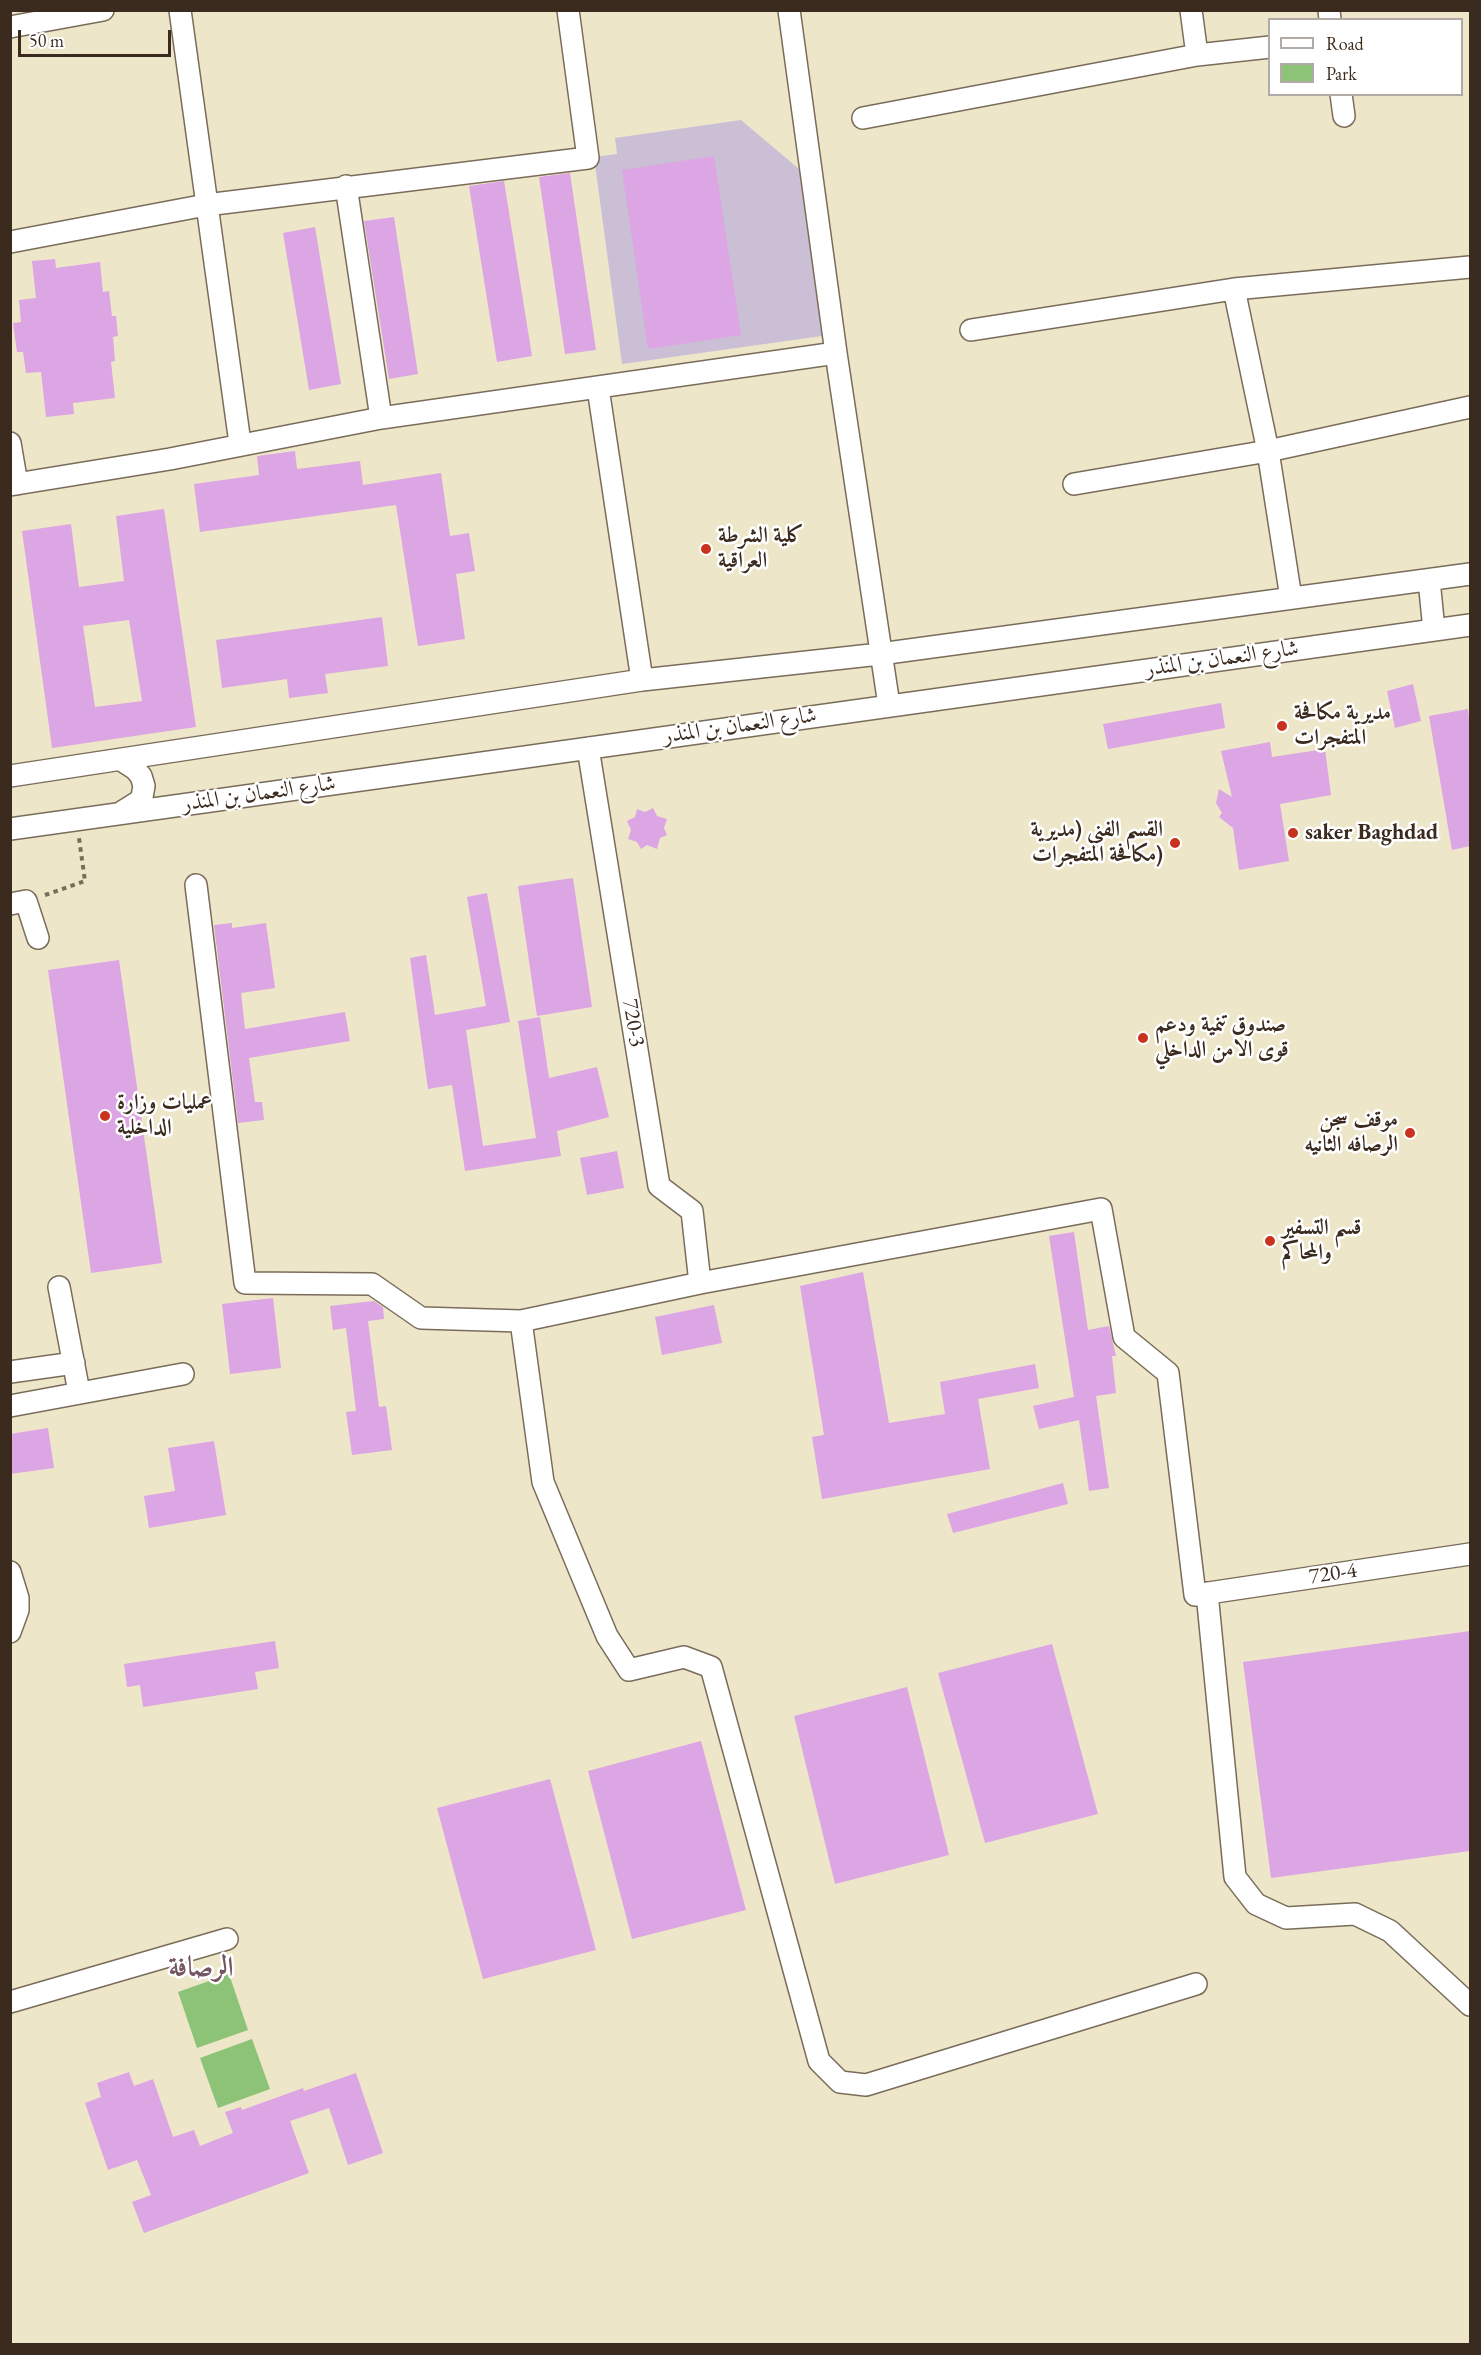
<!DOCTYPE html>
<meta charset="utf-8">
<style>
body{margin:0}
#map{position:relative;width:1481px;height:2355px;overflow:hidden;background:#eee6c9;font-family:"EB Garamond",serif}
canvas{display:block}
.frame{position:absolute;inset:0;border:12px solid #3b2a1e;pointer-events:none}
.legend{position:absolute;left:1268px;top:18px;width:195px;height:78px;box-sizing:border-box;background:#fff;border:2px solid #b1aaa5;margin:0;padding:8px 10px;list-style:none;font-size:18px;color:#3b2a1e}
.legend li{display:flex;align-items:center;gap:12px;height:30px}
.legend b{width:30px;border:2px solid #b1aaa5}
.scale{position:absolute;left:18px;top:30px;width:153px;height:27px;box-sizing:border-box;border:3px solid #3b2a1e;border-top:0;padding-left:8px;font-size:18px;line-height:21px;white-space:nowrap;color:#3b2a1e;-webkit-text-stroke:4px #fff;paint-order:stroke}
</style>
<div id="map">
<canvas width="1481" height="2355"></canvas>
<div class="frame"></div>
<ul class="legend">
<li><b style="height:8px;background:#fff"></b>Road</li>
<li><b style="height:16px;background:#8cc377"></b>Park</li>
</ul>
<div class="scale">50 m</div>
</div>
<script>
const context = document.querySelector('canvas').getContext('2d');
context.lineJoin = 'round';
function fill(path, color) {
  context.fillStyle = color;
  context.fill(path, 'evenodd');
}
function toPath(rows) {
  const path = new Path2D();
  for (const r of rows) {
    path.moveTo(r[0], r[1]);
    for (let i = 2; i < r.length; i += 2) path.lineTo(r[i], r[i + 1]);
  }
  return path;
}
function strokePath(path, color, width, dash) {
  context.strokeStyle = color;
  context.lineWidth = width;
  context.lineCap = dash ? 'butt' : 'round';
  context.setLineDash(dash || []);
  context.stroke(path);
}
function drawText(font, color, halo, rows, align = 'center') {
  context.font = font + ' "EB Garamond",Amiri,serif';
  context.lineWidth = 5;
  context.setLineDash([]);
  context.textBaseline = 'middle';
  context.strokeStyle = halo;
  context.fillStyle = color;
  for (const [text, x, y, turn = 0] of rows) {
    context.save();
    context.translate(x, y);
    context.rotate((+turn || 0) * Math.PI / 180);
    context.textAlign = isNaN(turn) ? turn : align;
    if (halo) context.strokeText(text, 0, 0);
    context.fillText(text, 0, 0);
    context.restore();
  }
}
const industrial = toPath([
 [741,120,799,169,822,336,622,364,594,157,617,154,615,138]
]);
const green = toPath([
 [229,1974,248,2030,197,2048,178,1992],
 [252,2039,270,2089,218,2108,200,2058]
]);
const building = toPath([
 [714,156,741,335,648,349,622,170],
 [570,173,596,350,565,354,539,177],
 [504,181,532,356,497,362,469,186],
 [394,217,418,374,389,379,364,221],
 [315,227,341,384,309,390,283,233],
 [55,259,56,268,100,262,103,292,109,291,112,316,116,316,118,336,113,337,115,361,111,362,115,398,73,403,74,414,46,417,41,372,26,373,23,352,17,352,13,323,21,322,19,300,36,298,32,261],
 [295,451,297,469,360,461,363,485,441,473,450,536,469,533,475,571,456,574,465,639,418,646,396,505,200,532,194,484,259,475,257,456],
 [164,509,196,727,52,748,22,531,71,524,79,587,124,581,116,516],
 [129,620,142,701,95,707,83,626],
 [382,617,388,666,325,674,328,693,289,698,287,679,222,688,216,640],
 [1413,684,1421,721,1395,728,1387,691],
 [1221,703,1225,728,1108,749,1103,724],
 [1468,709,1470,728,1470,846,1452,850,1429,716],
 [1270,742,1272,757,1325,749,1331,795,1280,804,1289,861,1239,870,1233,828,1219,817,1222,813,1216,803,1219,789,1232,797,1221,751],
 [653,808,657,816,667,819,664,828,667,835,660,838,657,849,647,845,641,849,637,842,628,839,631,830,627,821,635,817,637,809,645,812],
 [573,878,592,1007,537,1016,518,886],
 [487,893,510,1022,466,1030,483,1146,536,1138,518,1021,540,1017,549,1078,597,1067,609,1117,557,1131,561,1156,465,1171,452,1085,428,1089,410,958,426,955,435,1015,486,1006,467,897],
 [232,923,232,928,266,923,275,988,241,993,245,1029,345,1012,350,1041,249,1058,255,1102,262,1102,264,1120,238,1123,214,925],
 [119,960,162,1263,91,1273,48,970],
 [617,1151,624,1188,587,1195,580,1158],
 [1074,1232,1088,1330,1109,1326,1116,1356,1112,1356,1116,1393,1096,1396,1109,1488,1089,1491,1079,1420,1039,1429,1033,1406,1074,1397,1049,1236],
 [863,1272,889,1423,945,1414,940,1382,1035,1364,1039,1388,978,1399,990,1469,822,1499,812,1437,824,1435,800,1286],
 [273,1298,281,1368,230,1374,222,1304],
 [374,1301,383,1307,384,1319,368,1321,379,1407,386,1406,392,1450,352,1455,346,1412,356,1411,346,1328,333,1330,330,1306],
 [714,1305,722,1343,662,1355,655,1317],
 [48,1428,54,1468,10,1474,10,1434],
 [214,1441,226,1515,149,1528,144,1496,175,1491,168,1448],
 [1063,1483,1068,1504,953,1533,947,1514],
 [1470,1631,1470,1851,1271,1878,1243,1662],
 [275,1641,279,1668,255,1672,258,1689,143,1707,140,1685,127,1687,124,1664],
 [1052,1644,1098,1814,985,1843,938,1673],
 [907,1687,949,1855,835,1884,794,1716],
 [701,1741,746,1910,632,1939,588,1771],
 [550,1779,596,1950,483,1979,437,1808],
 [129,2072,134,2086,153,2079,173,2137,194,2130,200,2146,233,2133,225,2112,241,2107,242,2110,303,2088,304,2091,356,2073,383,2153,348,2165,329,2108,290,2121,309,2173,144,2233,132,2202,151,2195,137,2160,108,2170,85,2103,101,2097,97,2083]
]);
const path = toPath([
 [45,895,85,881,79,838]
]);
const minor = toPath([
 [180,10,240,443],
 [789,10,836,353,889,705],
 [1329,10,1330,20],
 [10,27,103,10],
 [1197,55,1270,47],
 [1341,94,1344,116],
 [863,118,1197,55,1191,10],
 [346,186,381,418],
 [10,242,206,205,588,158,568,10],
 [1234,289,1268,451,1291,598],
 [971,330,1234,289,1470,267],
 [598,388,642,680],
 [10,443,17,484],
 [1074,484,1268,451,1470,407],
 [10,485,170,459,381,418,836,353],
 [1429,580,1434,630],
 [588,748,659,1186,692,1211,700,1283],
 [121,760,135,769,141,776,144,786,142,797,138,802,122,812],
 [10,776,642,680,880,654,1470,574],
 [10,829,1470,625],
 [196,885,245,1283,372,1284,421,1318,521,1321],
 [10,904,26,901,38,938],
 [59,1287,79,1392],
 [10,1372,74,1363],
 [10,1406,183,1374],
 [10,1572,18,1598,18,1610,10,1632],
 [1207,1593,1235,1877,1256,1904,1286,1918,1355,1914,1390,1931,1470,2005],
 [1196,1984,866,2085,840,2082,819,2061,711,1667,684,1657,629,1670,607,1636,543,1482,521,1321,700,1283,1101,1209,1124,1337,1168,1373,1195,1595,1470,1554],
 [10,2002,227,1939]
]);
const markers = [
 [706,549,6,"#c8321e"],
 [1282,726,6,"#c8321e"],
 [1293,833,6,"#c8321e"],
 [1175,843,6,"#c8321e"],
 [1143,1038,6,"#c8321e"],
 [105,1116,6,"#c8321e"],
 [1410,1133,6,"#c8321e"],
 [1270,1241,6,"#c8321e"]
];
const poiNames = [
 ["كلية الشرطة",718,536],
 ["العراقية",718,561],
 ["مديرية مكافحة",1294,713],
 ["المتفجرات",1294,738],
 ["القسم الفني (مديرية",1163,830,"right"],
 ["مكافحة المتفجرات)",1163,855,"right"],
 ["saker Baghdad",1305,833],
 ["صندوق تنمية ودعم",1155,1025],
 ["قوى الامن الداخلي",1155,1050],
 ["عمليات وزارة",117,1103],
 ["الداخلية",117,1128],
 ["موقف سجن",1398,1120,"right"],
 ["الرصافه الثانيه",1398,1145,"right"],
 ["قسم التسفير",1282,1228],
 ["والمحاكم",1282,1253]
];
const streetNames = [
 ["شارع النعمان بن المنذر",1222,659,-8],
 ["شارع النعمان بن المنذر",740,726,-8],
 ["شارع النعمان بن المنذر",259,794,-8],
 ["720-3",633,1023,81],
 ["720-4",1333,1574,-8]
];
const districtNames = [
 ["الرصافة",201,1968]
];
fill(industrial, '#cbbfd5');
fill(green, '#8cc377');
fill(building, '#dca5e3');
strokePath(minor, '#7a6c5a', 24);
strokePath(path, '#7a6c5a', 4, [4.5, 4.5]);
strokePath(minor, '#fff', 21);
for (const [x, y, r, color] of markers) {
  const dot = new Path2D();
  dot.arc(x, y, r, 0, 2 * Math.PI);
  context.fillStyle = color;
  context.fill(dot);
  strokePath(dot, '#fff', 2);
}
drawText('bold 22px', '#3b2a1e', '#fff', poiNames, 'left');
drawText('22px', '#3b2a1e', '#fff', streetNames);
drawText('bold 28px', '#735563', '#fff', districtNames);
</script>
